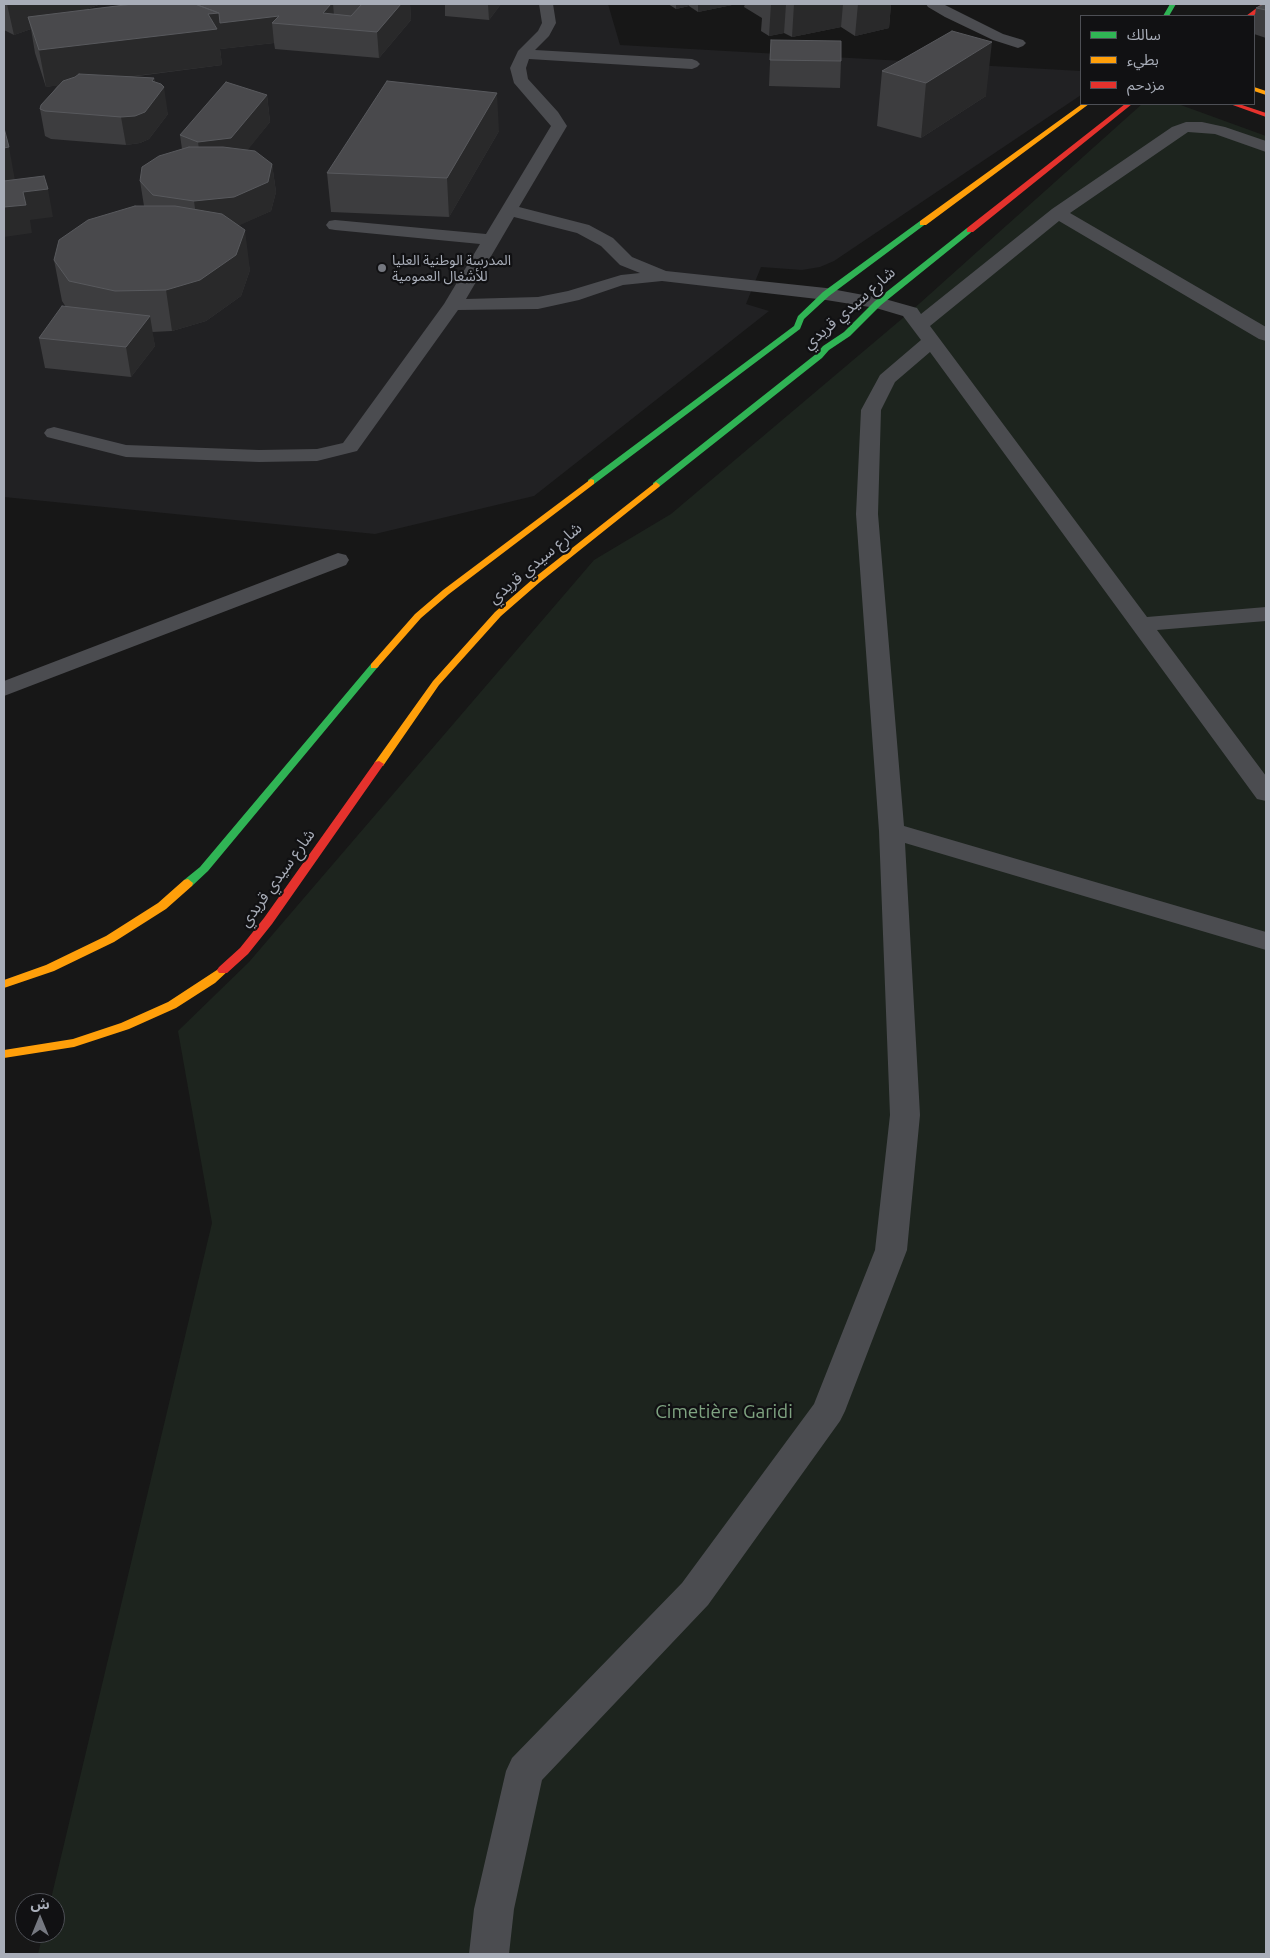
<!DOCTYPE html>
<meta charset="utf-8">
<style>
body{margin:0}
#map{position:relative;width:1270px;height:1958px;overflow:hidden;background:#171717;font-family:Ubuntu,"Noto Sans Arabic",sans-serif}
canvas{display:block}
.frame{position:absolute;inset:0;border:5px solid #a8adb8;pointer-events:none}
.legend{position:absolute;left:1080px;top:15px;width:175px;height:90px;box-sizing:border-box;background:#111113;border:1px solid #4d4f55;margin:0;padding:6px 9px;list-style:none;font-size:15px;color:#a8adb8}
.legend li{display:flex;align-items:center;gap:10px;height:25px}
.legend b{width:25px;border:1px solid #4d4f55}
.north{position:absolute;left:15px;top:1893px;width:50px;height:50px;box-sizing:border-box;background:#111113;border:1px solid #4d4f55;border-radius:50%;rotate:0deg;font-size:14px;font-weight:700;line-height:20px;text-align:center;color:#a8adb8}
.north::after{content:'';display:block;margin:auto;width:18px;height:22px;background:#757880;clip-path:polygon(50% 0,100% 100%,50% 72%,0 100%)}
</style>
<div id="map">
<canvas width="1270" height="1958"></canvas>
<div class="frame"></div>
<ul class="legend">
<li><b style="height:6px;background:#30b455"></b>سالك</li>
<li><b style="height:6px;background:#ff9f0a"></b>بطيء</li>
<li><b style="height:6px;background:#e5322d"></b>مزدحم</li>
</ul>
<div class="north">ش</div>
</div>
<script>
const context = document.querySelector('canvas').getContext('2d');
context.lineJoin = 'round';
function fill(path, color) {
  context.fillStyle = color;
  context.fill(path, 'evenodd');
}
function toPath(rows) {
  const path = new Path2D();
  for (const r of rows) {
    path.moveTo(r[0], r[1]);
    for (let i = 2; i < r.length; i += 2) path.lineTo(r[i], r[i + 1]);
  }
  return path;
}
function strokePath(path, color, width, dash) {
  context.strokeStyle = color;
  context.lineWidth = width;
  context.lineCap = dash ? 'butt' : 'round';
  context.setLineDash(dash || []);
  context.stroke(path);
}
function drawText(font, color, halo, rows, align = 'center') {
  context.font = font + ' Ubuntu,"Noto Sans Arabic",sans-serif';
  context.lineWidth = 4.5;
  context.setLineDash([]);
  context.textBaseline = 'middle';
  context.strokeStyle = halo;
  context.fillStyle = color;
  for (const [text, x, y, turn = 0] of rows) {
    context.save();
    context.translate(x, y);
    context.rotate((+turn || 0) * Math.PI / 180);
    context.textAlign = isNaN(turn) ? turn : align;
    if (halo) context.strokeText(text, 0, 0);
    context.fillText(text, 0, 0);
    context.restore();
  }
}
const built = toPath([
 [4,4,608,4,620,45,1081,71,1081,95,834,261,820,267,802,270,761,267,746,304,769,311,534,496,375,534,4,497]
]);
const green = toPath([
 [1142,104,1178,104,1266,136,1266,1954,38,1954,43,1933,55,1933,55,1903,50,1903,212,1223,178,1031,249,962,594,560,671,514,910,312]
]);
const lane = toPath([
 [539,4,553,4,556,23,549,36,535,50,692,59,697,61,700,64,697,67,692,69,529,59,526,68,528,79,558,112,567,126,519,207,589,225,613,238,632,257,666,271,826,288,885,299,917,308,921,314,1052,209,1172,127,1186,122,1202,122,1225,127,1266,141,1266,152,1215,134,1188,132,1070,213,1266,327,1266,341,1259,339,1059,221,930,326,1147,617,1266,607,1266,621,1157,630,1266,776,1266,801,1257,799,930,352,895,382,881,410,878,514,904,826,1266,932,1266,950,905,843,920,1115,907,1250,845,1411,840,1421,708,1605,542,1780,514,1909,509,1954,469,1954,474,1909,506,1771,512,1758,682,1583,814,1404,875,1250,890,1115,879,831,856,514,861,410,880,375,921,340,903,316,876,308,826,300,662,281,623,285,579,300,538,309,458,310,357,451,317,461,259,462,126,457,47,437,44,433,47,429,54,427,126,445,259,450,317,449,343,443,444,304,480,244,335,230,329,229,326,225,329,221,335,220,486,234,551,126,514,83,510,68,518,51,538,31,542,23,539,4],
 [514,217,577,233,601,246,620,265,640,273,621,275,568,291,538,297,466,299,514,217],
 [926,4,943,4,1003,34,1023,40,1026,43,1023,46,1018,48,993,40,945,17,928,7,926,4],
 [338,553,346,555,349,560,346,565,4,696,4,681,338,553]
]);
const fast = toPath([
 [1170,4,1176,4,1169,16,1163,16,1170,4],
 [920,221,927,223,829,296,804,319,800,329,594,484,588,484,588,480,794,326,798,316,823,292,920,221],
 [967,228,974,230,881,305,850,336,829,350,822,358,659,487,653,487,653,483,816,354,823,346,844,332,875,301,967,228],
 [374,663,379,666,377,668,208,871,192,886,184,886,183,883,184,880,200,867,371,664,374,663]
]);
const slow = toPath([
 [1254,87,1266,91,1266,95,1254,91,1254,87],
 [1082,104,1089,104,926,225,920,225,920,221,1082,104],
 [591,479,594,480,594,484,449,594,421,618,377,668,371,668,371,664,415,614,443,590,591,479],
 [656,482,660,485,659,487,540,582,501,616,439,685,383,766,375,766,374,764,375,762,433,681,495,612,534,578,656,482],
 [188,879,193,883,192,886,166,909,114,942,54,971,4,988,4,980,46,965,106,936,158,903,184,880,188,879],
 [223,966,229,970,215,983,176,1008,129,1029,74,1047,4,1058,4,1050,73,1039,121,1023,168,1002,223,966]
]);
const jam = toPath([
 [1262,4,1266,4,1266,6,1253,16,1246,16,1262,4],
 [1125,104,1132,104,973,232,967,232,967,228,1125,104],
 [1230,104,1239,104,1266,113,1266,117,1230,104],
 [379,761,384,764,272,924,248,954,227,973,219,973,217,970,219,967,240,948,264,918,375,762,379,761]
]);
const wall = toPath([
 [4,4,101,4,84,10,133,4,410,4,411,20,379,58,275,49,274,43,220,49,222,65,130,77,154,78,155,82,168,114,149,139,140,143,126,145,51,139,45,136,40,109,58,85,46,87,35,53,31,29,14,35,4,30],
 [445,4,501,4,489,20,445,16],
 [668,4,732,4,732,5,698,12,689,6,676,9],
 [745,4,891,4,889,28,855,36,841,27,792,37,784,33,769,36,761,31,762,18,744,7],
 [1266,4,1266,38,1254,34,1254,22,1256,8],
 [771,40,841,61,840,88,769,86],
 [882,71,986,96,921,138,877,126],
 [267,95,270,122,247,150,272,164,276,192,271,211,239,225,250,270,241,296,206,321,172,331,152,332,155,346,131,377,45,368,39,338,66,307,62,301,54,260,144,206,140,181,182,149,180,135],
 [499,131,449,217,331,212,327,173]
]);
const shadedWall = toPath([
 [7,4,101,4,32,28,28,17,31,29,14,35],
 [331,4,333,4,335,27,323,13],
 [401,4,410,4,411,20,379,58,377,32],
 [488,4,501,4,489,20],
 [676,4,689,4,689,6,676,9],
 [698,4,732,4,732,5,698,12],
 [771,4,786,4,784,33,769,36],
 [794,4,843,4,841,27,792,37],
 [858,4,891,4,889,28,855,36],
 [219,13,279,16,272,23,274,43,220,49,222,65,46,87,39,50,208,14],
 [992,42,986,96,921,138,926,83],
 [154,78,157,97,164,87,168,114,149,139,140,143,126,145,121,117],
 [497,93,499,131,449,217,447,178],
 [267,95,270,122,235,166,202,170,198,142],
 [9,147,16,186,4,188,4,148],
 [272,164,276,192,271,211,238,226,198,230,194,201],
 [48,189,53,217,30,220,32,233,4,237,4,207,23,192],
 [245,230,250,270,241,296,206,321,172,331,166,290],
 [150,316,155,346,131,377,126,347]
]);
const building = toPath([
 [133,4,195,4,219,13,208,14,217,29,39,50,28,17,133,4],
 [195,4,331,4,323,13,351,16,362,4,401,4,377,32,272,23,279,16,220,23,219,13,195,4],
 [1264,4,1266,4,1266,10,1256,8,1264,4],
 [952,31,992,42,926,83,882,71,952,31],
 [771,40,841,41,841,61,770,60,771,40],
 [79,74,154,78,152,81,161,84,164,87,145,112,135,116,121,117,45,111,40,109,41,105,63,81,75,77,79,74],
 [387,81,497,93,447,178,327,173,387,81],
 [226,82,267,95,231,138,198,142,180,135,226,82],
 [4,128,9,147,4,148,4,128],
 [189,147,223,147,255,151,272,164,268,182,234,197,194,201,153,195,140,181,142,167,159,156,189,147],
 [44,176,48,189,23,192,26,205,4,207,4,181,44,176],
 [135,206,175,206,222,214,245,230,236,255,200,280,166,290,115,291,69,281,54,260,59,240,88,220,135,206],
 [62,306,150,316,126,347,39,338,62,306]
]);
const markers = [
 [382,268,5,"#757880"]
];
const farPoinames = [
 ["المدرسة الوطنية العليا",392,260],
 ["للأشغال العمومية",392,276]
];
const streetNames = [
 ["شارع سيدي قريدي",849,308,-41],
 ["شارع سيدي قريدي",535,563,-40],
 ["شارع سيدي قريدي",277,878,-54]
];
const nearParknames = [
 ["Cimetière Garidi",724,1412]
];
fill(built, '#212123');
fill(green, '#1d241e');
fill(lane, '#4b4c50');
fill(fast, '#30b455');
fill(slow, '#ff9f0a');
fill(jam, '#e5322d');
fill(wall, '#3d3d3f');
fill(shadedWall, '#29292a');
fill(building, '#49494c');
strokePath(building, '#58595d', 1);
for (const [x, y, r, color] of markers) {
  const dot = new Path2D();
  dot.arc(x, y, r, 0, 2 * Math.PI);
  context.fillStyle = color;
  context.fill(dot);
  strokePath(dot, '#111113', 2);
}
drawText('14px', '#a8adb8', '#111113', farPoinames, 'left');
drawText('16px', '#a8adb8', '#111113', streetNames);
drawText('19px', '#7fa381', '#111113', nearParknames);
</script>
